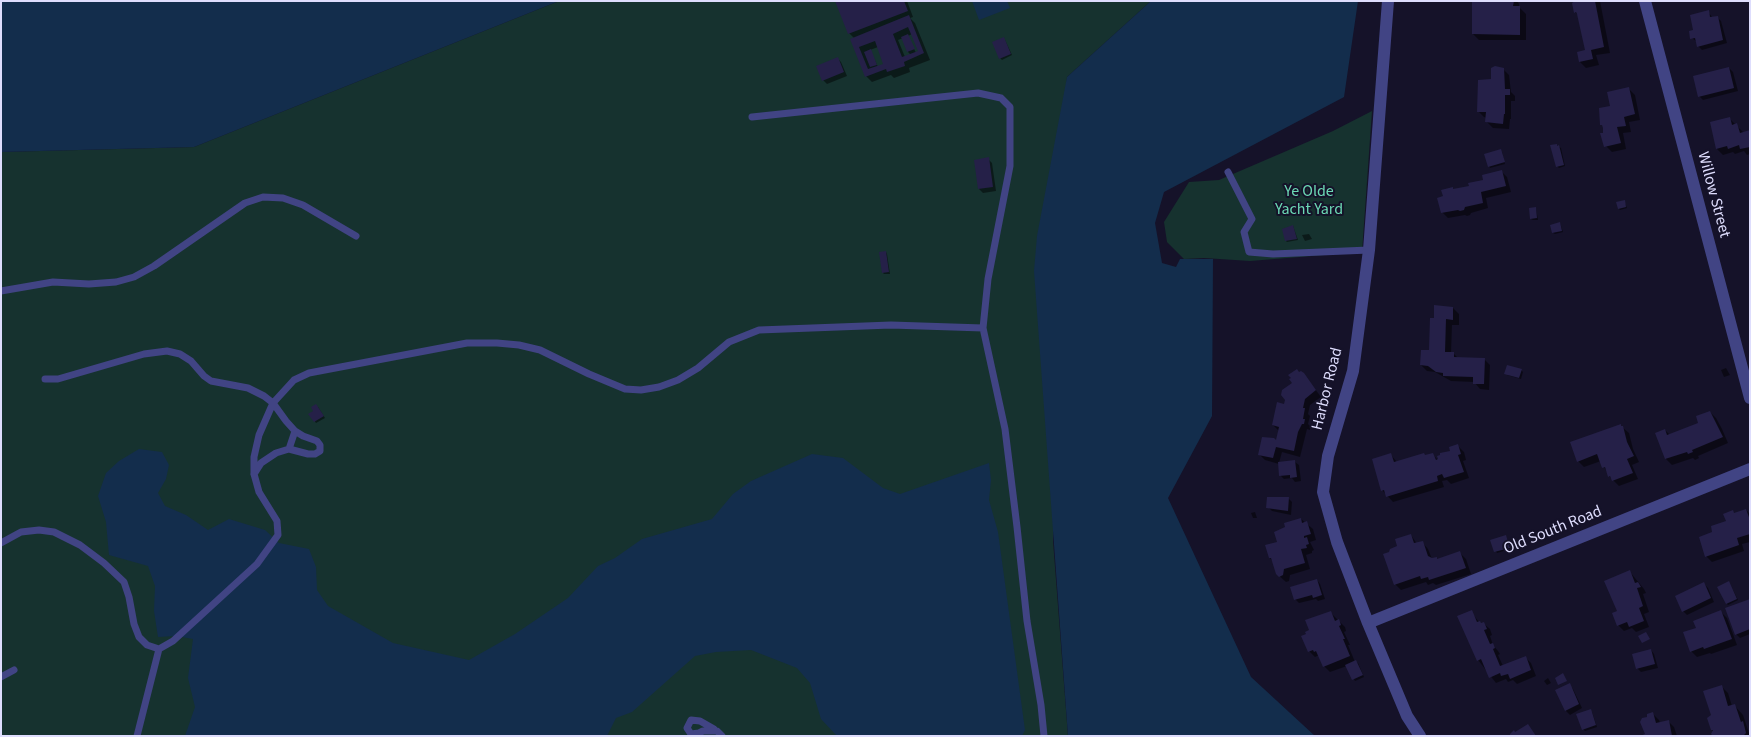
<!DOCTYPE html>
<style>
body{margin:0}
#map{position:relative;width:1751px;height:737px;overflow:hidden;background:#151229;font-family:"Source Sans 3",sans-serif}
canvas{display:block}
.frame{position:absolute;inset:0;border:2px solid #deddfd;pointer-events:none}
</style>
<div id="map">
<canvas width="1751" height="737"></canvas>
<div class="frame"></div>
</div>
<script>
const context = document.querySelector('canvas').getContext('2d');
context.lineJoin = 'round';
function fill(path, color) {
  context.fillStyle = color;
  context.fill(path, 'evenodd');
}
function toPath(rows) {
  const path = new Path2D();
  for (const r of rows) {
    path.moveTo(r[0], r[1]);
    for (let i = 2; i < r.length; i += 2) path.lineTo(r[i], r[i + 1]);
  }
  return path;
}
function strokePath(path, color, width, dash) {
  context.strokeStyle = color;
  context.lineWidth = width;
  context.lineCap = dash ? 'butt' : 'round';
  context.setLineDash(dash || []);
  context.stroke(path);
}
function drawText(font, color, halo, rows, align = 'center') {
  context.font = font + ' "Source Sans 3",sans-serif';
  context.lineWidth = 4;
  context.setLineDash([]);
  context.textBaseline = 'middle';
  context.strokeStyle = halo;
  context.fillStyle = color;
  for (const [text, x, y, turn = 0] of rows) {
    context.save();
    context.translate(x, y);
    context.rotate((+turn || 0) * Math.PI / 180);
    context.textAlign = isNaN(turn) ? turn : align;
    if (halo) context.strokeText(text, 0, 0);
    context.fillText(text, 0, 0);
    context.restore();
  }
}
const green = toPath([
 [559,1,1151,1,1067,77,1053,541,1068,736,1,736,1,152,194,147],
 [1372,111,1362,252,1250,261,1204,258,1184,259,1167,242,1164,222,1189,182,1219,180,1333,131]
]);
const water = toPath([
 [1,1,559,1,194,147,1,152],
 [972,1,1007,1,1010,8,979,20],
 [1151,1,1358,1,1344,97,1164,192,1155,223,1162,263,1176,267,1180,259,1213,259,1212,416,1168,498,1251,677,1315,736,1068,736,1034,271,1037,236,1067,77],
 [139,449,162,452,169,465,166,479,158,493,165,506,186,515,208,530,229,519,265,530,279,543,309,549,316,567,317,590,328,606,393,643,469,660,515,634,568,598,598,566,615,558,642,539,712,519,733,494,751,481,812,454,843,458,883,488,900,494,989,463,991,480,989,500,998,532,1025,730,1022,736,837,736,821,719,810,683,797,668,751,650,716,652,695,656,632,712,616,718,607,736,185,736,195,707,188,678,193,639,176,636,158,637,154,611,155,586,148,566,109,555,106,522,98,496,106,473,119,461]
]);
const shadow = toPath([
 [839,1,907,1,913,17,910,18,915,23,930,60,909,68,910,72,894,78,891,75,872,82,866,76,854,38,849,33],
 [912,34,919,51,916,53,908,36],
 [903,38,908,52,911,55,905,57,898,40],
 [878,47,885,64,878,67,870,50],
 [1493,1,1517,1,1519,4,1519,7,1526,14,1526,40,1479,40,1473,34],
 [1577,1,1600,1,1610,53,1596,55,1599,65,1586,68,1580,62,1586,51,1579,16,1575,12],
 [1708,12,1713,18,1717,17,1721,21,1727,43,1702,50,1698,46,1697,42,1692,38,1694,31],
 [1005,40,1012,55,1002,60,1000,58],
 [837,58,841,62,847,76,827,84,823,80],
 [1729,68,1733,72,1738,91,1703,100,1699,96],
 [1503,69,1509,75,1511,92,1515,96,1515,101,1511,101,1511,119,1510,119,1509,129,1493,128,1487,122,1487,118,1484,117,1478,111,1492,80],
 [1629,89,1635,95,1640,120,1629,122,1631,132,1623,133,1626,149,1612,152,1606,146,1604,134],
 [1729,118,1744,133,1750,132,1750,154,1747,155,1744,151,1735,154,1733,152,1723,155,1717,149,1711,123],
 [1556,145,1561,148,1565,166,1559,168,1557,166],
 [1502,152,1505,164,1490,168,1489,166],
 [988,159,992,163,996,191,983,193,979,189],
 [1501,171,1507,177,1511,192,1486,198,1488,208,1471,213,1470,215,1467,216,1465,215,1448,218,1442,212,1445,197,1452,188,1454,190,1471,187],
 [1624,201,1627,208,1620,210,1619,209],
 [1536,208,1538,220,1533,220,1531,219],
 [1560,223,1563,232,1555,234,1553,233],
 [1293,226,1298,240,1287,242,1286,241],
 [1309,234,1312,239,1305,241,1302,235],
 [886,252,887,254,890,274,884,274,883,273],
 [1453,308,1459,314,1459,325,1452,325,1451,353,1454,354,1459,359,1484,359,1490,365,1489,390,1480,389,1474,382,1451,381,1435,372,1427,371,1421,365,1430,352,1431,320],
 [1726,368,1730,375,1724,377,1721,370],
 [1521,370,1523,372,1521,379,1507,375],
 [1309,381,1321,397,1310,405,1308,414,1310,416,1308,424,1310,426,1310,430,1307,429,1300,457,1282,452,1279,463,1295,462,1299,465,1301,481,1295,482,1292,478,1284,479,1281,476,1279,464,1265,460,1259,454,1277,442,1279,431,1273,425,1285,405],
 [318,407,325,418,316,423,310,414],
 [1710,412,1716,418,1722,429,1728,443,1698,456,1699,458,1695,460,1693,458,1672,465,1666,459,1656,434,1665,430,1670,435,1700,423],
 [1622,427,1629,433,1633,449,1639,462,1632,465,1638,479,1619,486,1609,476,1601,461,1584,467,1578,461],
 [1458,446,1464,452,1466,460,1463,461,1469,478,1451,484,1447,480,1442,481,1444,487,1393,502,1382,490,1390,454,1397,462,1432,454,1441,463],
 [1288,498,1292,502,1291,515,1272,511,1268,507],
 [1746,510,1750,514,1750,542,1742,544,1744,551,1712,562,1706,556,1714,533,1734,514],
 [1255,512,1257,518,1253,518,1251,513],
 [1301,519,1313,529,1316,540,1310,542,1314,550,1312,551,1312,553,1306,555,1310,569,1290,575,1289,581,1286,582,1277,574,1273,562,1270,558,1287,528],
 [1411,535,1417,544,1422,542,1428,549,1432,559,1438,560,1460,553,1466,559,1471,574,1436,585,1433,583,1428,585,1426,582,1401,590,1395,584,1399,547],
 [1506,536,1511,549,1497,553,1491,541],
 [1630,572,1644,589,1646,593,1643,594,1649,612,1644,614,1649,627,1636,632,1632,628,1624,631,1618,625,1618,612],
 [1317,580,1320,584,1325,599,1318,601,1316,599,1299,603,1295,599],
 [1704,584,1708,588,1714,602,1687,615,1683,611],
 [1730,584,1738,600,1728,605,1727,604],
 [1750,601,1750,634,1740,638,1736,634],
 [1330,612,1345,627,1346,631,1344,632,1350,645,1348,645,1355,662,1358,663,1364,677,1355,681,1347,666,1330,672,1324,666,1319,655,1315,657,1309,651,1308,634],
 [1471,612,1479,622,1484,624,1490,629,1492,635,1490,636,1493,645,1498,651,1500,654,1498,655,1503,666,1525,657,1531,663,1536,676,1517,684,1513,680,1508,682,1506,679,1496,683,1478,660],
 [1721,612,1727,618,1737,645,1711,654,1710,653,1697,657,1691,651,1697,628],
 [1651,650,1654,654,1658,668,1641,672,1637,668],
 [1548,678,1551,683,1547,685,1544,681],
 [1569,685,1573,689,1582,708,1570,715,1566,711,1557,691],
 [1722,687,1728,693,1732,706,1734,705,1743,715,1750,736,1715,736,1712,730,1712,715],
 [1592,712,1597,727,1585,731,1583,729],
 [1653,714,1659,720,1660,723,1668,721,1674,727,1677,736,1642,736,1647,735]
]);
const building = toPath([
 [835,1,904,1,908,11,848,34],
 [1472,1,1514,1,1513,6,1520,6,1520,35,1472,34],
 [1575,1,1595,1,1604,47,1591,50,1593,59,1579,62,1577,52,1585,50,1577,14,1576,12,1574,13,1572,3],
 [1709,10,1710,17,1718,16,1723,40,1697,47,1695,38,1690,39,1689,31,1693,30,1690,15],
 [909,15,924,53,904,62,905,66,887,72,886,69,865,77,850,39],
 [908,27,918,51,902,57,893,34],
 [875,41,883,64,868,69,859,47],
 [908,34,915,49,907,52,901,37],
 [1004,37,1011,54,999,59,992,42],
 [871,49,877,65,870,67,864,52],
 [838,57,844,72,822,81,816,66],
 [1495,66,1504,68,1505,89,1510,89,1510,95,1505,95,1505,114,1504,114,1503,124,1485,122,1486,112,1477,112,1478,80,1491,79,1491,68],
 [1729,67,1734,88,1698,97,1693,76],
 [1629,87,1635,114,1624,117,1626,126,1617,127,1621,143,1604,147,1600,133,1603,133,1603,128,1602,125,1600,125,1599,108,1610,106,1607,92],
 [1730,117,1732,125,1737,123,1740,133,1750,130,1750,147,1740,149,1739,145,1728,149,1727,146,1716,149,1710,122],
 [1557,144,1557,146,1559,145,1564,165,1556,167,1550,145],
 [1501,149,1505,162,1488,167,1484,154],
 [989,157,993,187,978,189,974,160],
 [1502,170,1506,186,1481,192,1483,203,1465,207,1464,210,1460,211,1458,210,1441,213,1437,198,1443,196,1441,190,1453,187,1453,189,1469,186,1468,183,1483,180,1482,175],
 [1625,200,1626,207,1618,209,1616,202],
 [1536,207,1537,218,1530,219,1529,208],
 [1560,222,1562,231,1552,233,1550,225],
 [1293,225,1297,239,1285,241,1282,229],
 [886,251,889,272,882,273,879,252],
 [1434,305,1453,307,1453,320,1446,319,1445,352,1454,352,1454,357,1485,358,1484,384,1473,384,1473,377,1443,376,1443,373,1436,372,1428,366,1420,365,1421,350,1429,350,1430,318,1434,318],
 [1507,365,1522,369,1519,378,1504,374],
 [1297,369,1299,372,1301,371,1304,373,1316,390,1305,399,1303,408,1305,408,1303,419,1305,419,1304,424,1302,424,1298,432,1294,451,1276,447,1273,458,1258,455,1262,437,1274,438,1276,440,1279,427,1272,425,1277,402,1284,404,1285,400,1281,395,1282,390,1292,383,1289,379,1291,378,1288,375],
 [316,404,324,416,314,422,308,414,313,411,311,407],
 [1710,411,1723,437,1692,450,1693,452,1688,454,1687,452,1665,459,1655,433,1665,429,1667,435,1698,423,1696,416],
 [1621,424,1621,426,1623,426,1627,442,1634,456,1627,459,1633,473,1612,481,1610,476,1608,477,1605,467,1602,468,1597,454,1577,462,1570,442],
 [1458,444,1461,454,1458,455,1464,472,1444,478,1442,474,1437,476,1438,481,1386,497,1384,490,1381,491,1372,459,1391,453,1394,462,1424,453,1425,455,1433,453,1436,460,1438,459,1437,456,1440,455,1440,453,1450,451,1449,447],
 [1295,460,1297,477,1290,478,1290,475,1279,476,1278,462],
 [1267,497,1289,497,1288,511,1266,508],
 [1746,509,1750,520,1750,534,1737,538,1739,545,1705,557,1699,537,1712,532,1711,526,1726,521,1723,514,1733,510,1734,513],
 [1301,518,1302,523,1307,521,1311,534,1304,536,1304,538,1307,537,1309,544,1306,545,1307,548,1301,549,1305,563,1284,569,1283,575,1279,577,1276,574,1271,558,1269,558,1265,545,1277,542,1274,532,1285,527,1284,523],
 [1411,534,1414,543,1423,541,1428,556,1432,558,1437,557,1437,559,1460,551,1466,568,1429,580,1428,577,1421,579,1420,576,1394,585,1383,554,1389,552,1390,549,1397,546,1395,539],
 [1506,535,1510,548,1494,552,1490,540],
 [1630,570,1635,583,1638,582,1641,587,1637,588,1643,606,1639,608,1644,621,1629,627,1627,622,1617,626,1612,613,1617,611,1604,581],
 [1317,579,1322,595,1313,598,1312,595,1294,600,1290,587],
 [1729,581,1737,599,1726,604,1717,587],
 [1704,582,1711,598,1682,612,1675,596],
 [1750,599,1750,629,1735,635,1725,608],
 [1472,610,1477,622,1480,621,1481,623,1484,622,1487,629,1484,630,1490,644,1493,643,1495,648,1493,649,1500,666,1526,656,1531,670,1510,679,1508,674,1501,676,1500,673,1489,678,1481,659,1477,661,1457,616],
 [1721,610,1732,639,1704,649,1703,647,1690,652,1683,632,1696,628,1693,621],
 [1331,611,1335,621,1339,619,1341,625,1339,626,1345,639,1343,639,1350,656,1323,667,1316,651,1314,652,1313,650,1308,652,1301,636,1306,634,1305,632,1309,630,1305,620],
 [1646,632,1650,639,1642,643,1638,636],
 [1651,649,1655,664,1636,669,1632,654],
 [1356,660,1363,675,1352,680,1345,665],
 [1563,673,1567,681,1558,685,1555,678],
 [1570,683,1579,704,1565,711,1555,690],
 [1722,685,1728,706,1735,704,1741,722,1743,721,1746,733,1743,736,1713,736,1711,734,1713,730,1711,730,1707,718,1711,715,1703,691],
 [1591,709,1596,725,1582,730,1576,714],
 [1653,712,1656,723,1669,720,1672,736,1640,736,1645,734,1640,722,1642,718,1647,717,1647,714],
 [1528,724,1536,736,1510,736,1510,734,1514,730,1515,732]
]);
const lane = toPath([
 [752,117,978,93,1001,98,1010,107,1010,166,988,279,983,328,1005,429,1017,527,1027,621,1041,705,1044,736],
 [1228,172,1252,219,1244,232,1249,252,1273,254,1369,250],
 [1,291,53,282,89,284,116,282,134,277,154,266,245,203,263,197,283,198,303,205,356,236],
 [45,379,58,379,144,354,167,351,180,354,191,361,204,376,211,381,248,388,264,396,273,403,286,421,295,431,303,436,317,441,320,445,320,451,315,454,308,454,289,449,276,453,261,463,254,474],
 [289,449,295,431],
 [1,543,21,532,39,530,54,532,80,545,104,563,124,582,129,597,134,624,139,637,147,645,159,649],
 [1,677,14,670],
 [714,729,700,721,691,720,687,728,691,734,699,733,703,731,717,731,722,736],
 [137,736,159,649,173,641,257,564,278,535,277,521,259,492,254,474,254,457,259,435,273,403,294,380,309,373,467,343,497,343,519,345,540,350,589,374,625,389,641,390,659,387,678,380,698,368,729,342,759,330,891,325,983,328]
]);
const street = toPath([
 [1388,1,1369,250,1353,371,1328,456,1323,492,1337,542,1368,623,1407,716,1420,736],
 [1645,1,1750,398],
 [1368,623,1750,469]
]);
const parkNames = [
 ["Ye Olde",1309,192],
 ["Yacht Yard",1309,210]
];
const streetNames = [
 ["Willow Street",1713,195,75],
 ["Harbor Road",1328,389,-76],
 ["Old South Road",1553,531,-22]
];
fill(green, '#16322f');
fill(water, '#132d4c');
fill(shadow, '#0007');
fill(building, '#252048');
strokePath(lane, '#414484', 7);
strokePath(street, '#414484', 12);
drawText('16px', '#6cd9b5', '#151229', parkNames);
drawText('16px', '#deddfd', '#151229', streetNames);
</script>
